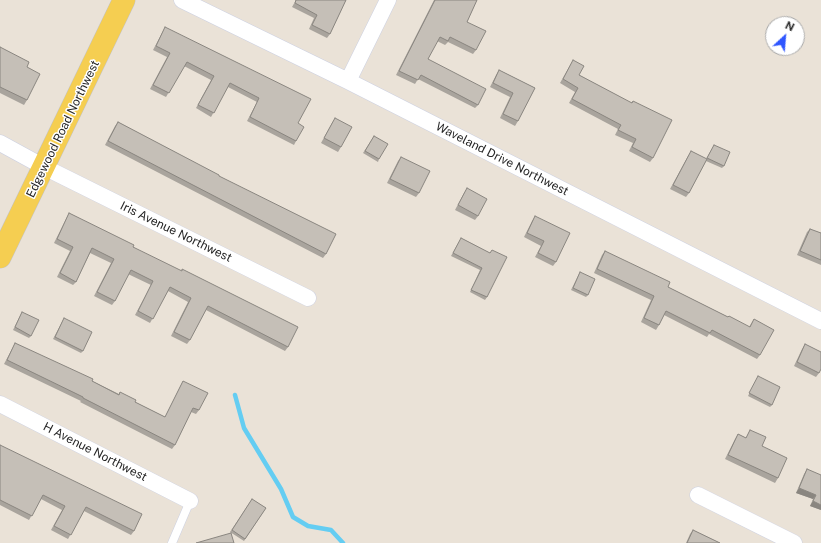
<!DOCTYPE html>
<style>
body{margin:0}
#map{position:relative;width:821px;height:543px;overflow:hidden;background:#eae2d7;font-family:"Public Sans",sans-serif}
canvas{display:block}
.north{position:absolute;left:765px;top:16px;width:40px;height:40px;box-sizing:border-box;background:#fff;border:1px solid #a9a9a9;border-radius:50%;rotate:26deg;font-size:11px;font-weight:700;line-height:16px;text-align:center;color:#272727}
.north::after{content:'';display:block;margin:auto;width:14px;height:18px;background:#2f56ff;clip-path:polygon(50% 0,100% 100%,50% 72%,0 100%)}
</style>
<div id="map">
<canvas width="821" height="543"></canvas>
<div class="north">N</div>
</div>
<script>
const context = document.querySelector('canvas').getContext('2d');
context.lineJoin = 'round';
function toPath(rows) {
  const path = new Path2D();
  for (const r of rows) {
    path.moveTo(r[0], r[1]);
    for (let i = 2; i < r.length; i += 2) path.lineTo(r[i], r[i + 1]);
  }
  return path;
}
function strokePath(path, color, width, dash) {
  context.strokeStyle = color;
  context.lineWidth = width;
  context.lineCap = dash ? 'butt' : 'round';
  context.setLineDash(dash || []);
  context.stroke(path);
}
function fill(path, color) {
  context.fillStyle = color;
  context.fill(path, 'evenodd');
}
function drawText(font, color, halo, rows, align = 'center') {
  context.font = font + ' "Public Sans",sans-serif';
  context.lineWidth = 3;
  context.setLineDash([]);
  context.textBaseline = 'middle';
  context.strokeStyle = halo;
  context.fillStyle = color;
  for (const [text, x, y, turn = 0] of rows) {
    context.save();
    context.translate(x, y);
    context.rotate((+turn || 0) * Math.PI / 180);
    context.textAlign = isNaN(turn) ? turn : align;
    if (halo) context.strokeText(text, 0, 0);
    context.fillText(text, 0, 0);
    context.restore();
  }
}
const stream = toPath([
 [235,395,244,428,281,489,293,517,308,526,331,530,343,543]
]);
const lane = toPath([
 [172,543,190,501]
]);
const street = toPath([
 [182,0,348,81,821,321],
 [348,81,388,0],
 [0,143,44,167,308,298],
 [0,404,190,501],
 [698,495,794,543]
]);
const primary = toPath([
 [0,257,124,0]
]);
const wall = toPath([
 [296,0,346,0,330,34,327,38,309,29,314,18,292,7],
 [434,0,477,0,467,22,476,50,473,54,448,42,445,45,437,41,428,59,478,105,475,108,418,79,415,84,396,75],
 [165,27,298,123,296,141,294,145,247,121,257,102,228,87,211,117,196,108,211,80,184,66,166,97,150,89,167,57,153,50,163,31],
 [0,47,27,67,27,100,24,105,0,93],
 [573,60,579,75,631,103,633,101,653,158,650,162,629,151,633,143,615,135,618,129,569,103,575,92,560,83],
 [499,70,535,88,518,121,515,126,500,118,510,97,490,87,496,75],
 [335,118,341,147,338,152,321,143,332,123],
 [118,122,219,176,326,254,323,258,105,145,115,126],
 [374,136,379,159,378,162,363,153],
 [714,145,724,166,722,168,706,161,689,193,686,197,670,189,688,156,691,151,706,159],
 [401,157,419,193,416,197,387,183,398,161],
 [467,188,478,216,475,220,455,210,464,193],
 [69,213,133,247,288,347,285,351,206,310,190,340,187,344,171,336,188,302,168,291,150,323,135,315,151,285,128,274,115,301,112,305,94,296,111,263,90,253,76,282,73,285,57,277,70,251,54,243],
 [535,216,556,262,553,266,535,257,541,246,524,237,532,221],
 [810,229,821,233,821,265,797,255,807,232],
 [461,238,490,253,492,250,487,297,485,300,470,292,480,270,451,256],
 [605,251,668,287,728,317,749,327,754,319,760,355,757,359,709,334,707,337,664,315,659,325,656,330,641,322,651,300,594,273,602,255],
 [580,272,588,295,586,297,571,290],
 [22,312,31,336,29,338,13,330],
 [64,318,83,351,81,353,53,339],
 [15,343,119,394,120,392,135,402,165,417,183,381,199,410,196,414,191,412,175,445,172,449,80,402,81,401,4,364,13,347],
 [805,344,819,373,816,377,794,366,802,349],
 [758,376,772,405,770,407,748,396],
 [750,430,762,446,778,478,775,483,725,459,735,439,738,434,746,438],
 [0,445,134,531,131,535,84,511,68,539,51,530,62,510,41,499,29,520,0,505],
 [807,469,821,510,810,506,813,499,796,493,804,474],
 [252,499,266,508,244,541,230,532],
 [693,530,720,543,686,543,690,534]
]);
const shadedWall = toPath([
 [799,488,816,495,813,499,796,493],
 [813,501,821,505,821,510,810,506]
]);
const building = toPath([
 [296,0,346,0,330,34,312,25,317,15,295,3,296,0],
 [435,0,477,0,467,22,486,31,476,50,450,37,448,41,440,37,428,59,486,89,478,105,421,75,418,80,399,71,435,0],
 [165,27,311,99,298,123,304,127,296,141,250,117,259,98,230,83,214,113,198,105,214,76,187,62,169,93,153,85,170,53,156,46,165,27],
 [0,47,29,62,27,67,40,74,27,100,0,87,0,47],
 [573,60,584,66,579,75,632,103,633,101,672,120,653,158,632,147,636,139,618,130,621,125,572,99,578,88,563,79,573,60],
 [499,70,535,88,518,121,503,114,513,93,493,83,499,70],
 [335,118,352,127,341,147,324,138,335,118],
 [118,122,219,175,219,176,336,234,326,254,108,141,118,122],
 [374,136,388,144,379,159,365,151,374,136],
 [714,145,730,152,724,166,707,158,714,145],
 [691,151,707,159,689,193,673,185,691,151],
 [401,157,430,171,419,193,390,179,401,157],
 [467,188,487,199,478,216,458,205,467,188],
 [69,213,134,245,133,247,182,271,182,269,298,327,288,347,208,306,190,340,174,332,191,298,170,287,153,319,138,311,153,281,131,270,115,301,97,292,114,259,92,248,76,282,60,273,73,247,57,239,69,213],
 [535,216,570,233,556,262,538,253,544,241,527,233,535,216],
 [810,229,821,233,821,260,800,251,810,229],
 [461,238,490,253,492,250,507,257,487,297,471,290,482,268,453,253,461,238],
 [605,251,670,282,668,287,728,317,729,316,750,327,754,319,774,330,760,355,712,330,710,333,666,311,659,325,644,318,654,296,597,269,605,251],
 [580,272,595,279,588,295,573,288,580,272],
 [22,312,39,320,31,336,15,327,22,312],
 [64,318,92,332,83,351,55,337,64,318],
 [15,343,93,379,92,381,119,395,120,392,136,400,135,402,165,417,183,381,208,393,199,410,193,408,175,445,83,398,83,397,7,360,15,343],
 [805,344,821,352,821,369,819,373,797,362,805,344],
 [758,376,780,387,772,405,749,393,758,376],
 [750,430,766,437,762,446,787,458,778,478,728,455,738,434,746,438,750,430],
 [0,445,142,514,134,531,86,507,71,535,54,526,65,506,43,495,32,516,0,500,0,445],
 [807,469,821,475,821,505,813,501,816,495,799,488,807,469],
 [252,499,266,508,245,539,232,530,252,499],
 [693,530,720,543,687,543,693,530],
 [231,533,234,543,196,543,231,533]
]);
const streetNames = [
 ["Edgewood Road Northwest",63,129,-64],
 ["Waveland Drive Northwest",502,159,27],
 ["Iris Avenue Northwest",176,232,26],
 ["H Avenue Northwest",95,452,27]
];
strokePath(stream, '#64cdf2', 4.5);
strokePath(lane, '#ccd0e1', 9);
strokePath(street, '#ccd0e1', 17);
strokePath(primary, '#c3c3c3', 23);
strokePath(lane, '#fff', 8);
strokePath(street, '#fff', 16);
strokePath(primary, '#f5ce51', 22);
fill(wall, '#a9a49d');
fill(shadedWall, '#8a8680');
fill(building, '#c5bfb7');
strokePath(building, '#8a8680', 1);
drawText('12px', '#272727', '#fff', streetNames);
</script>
